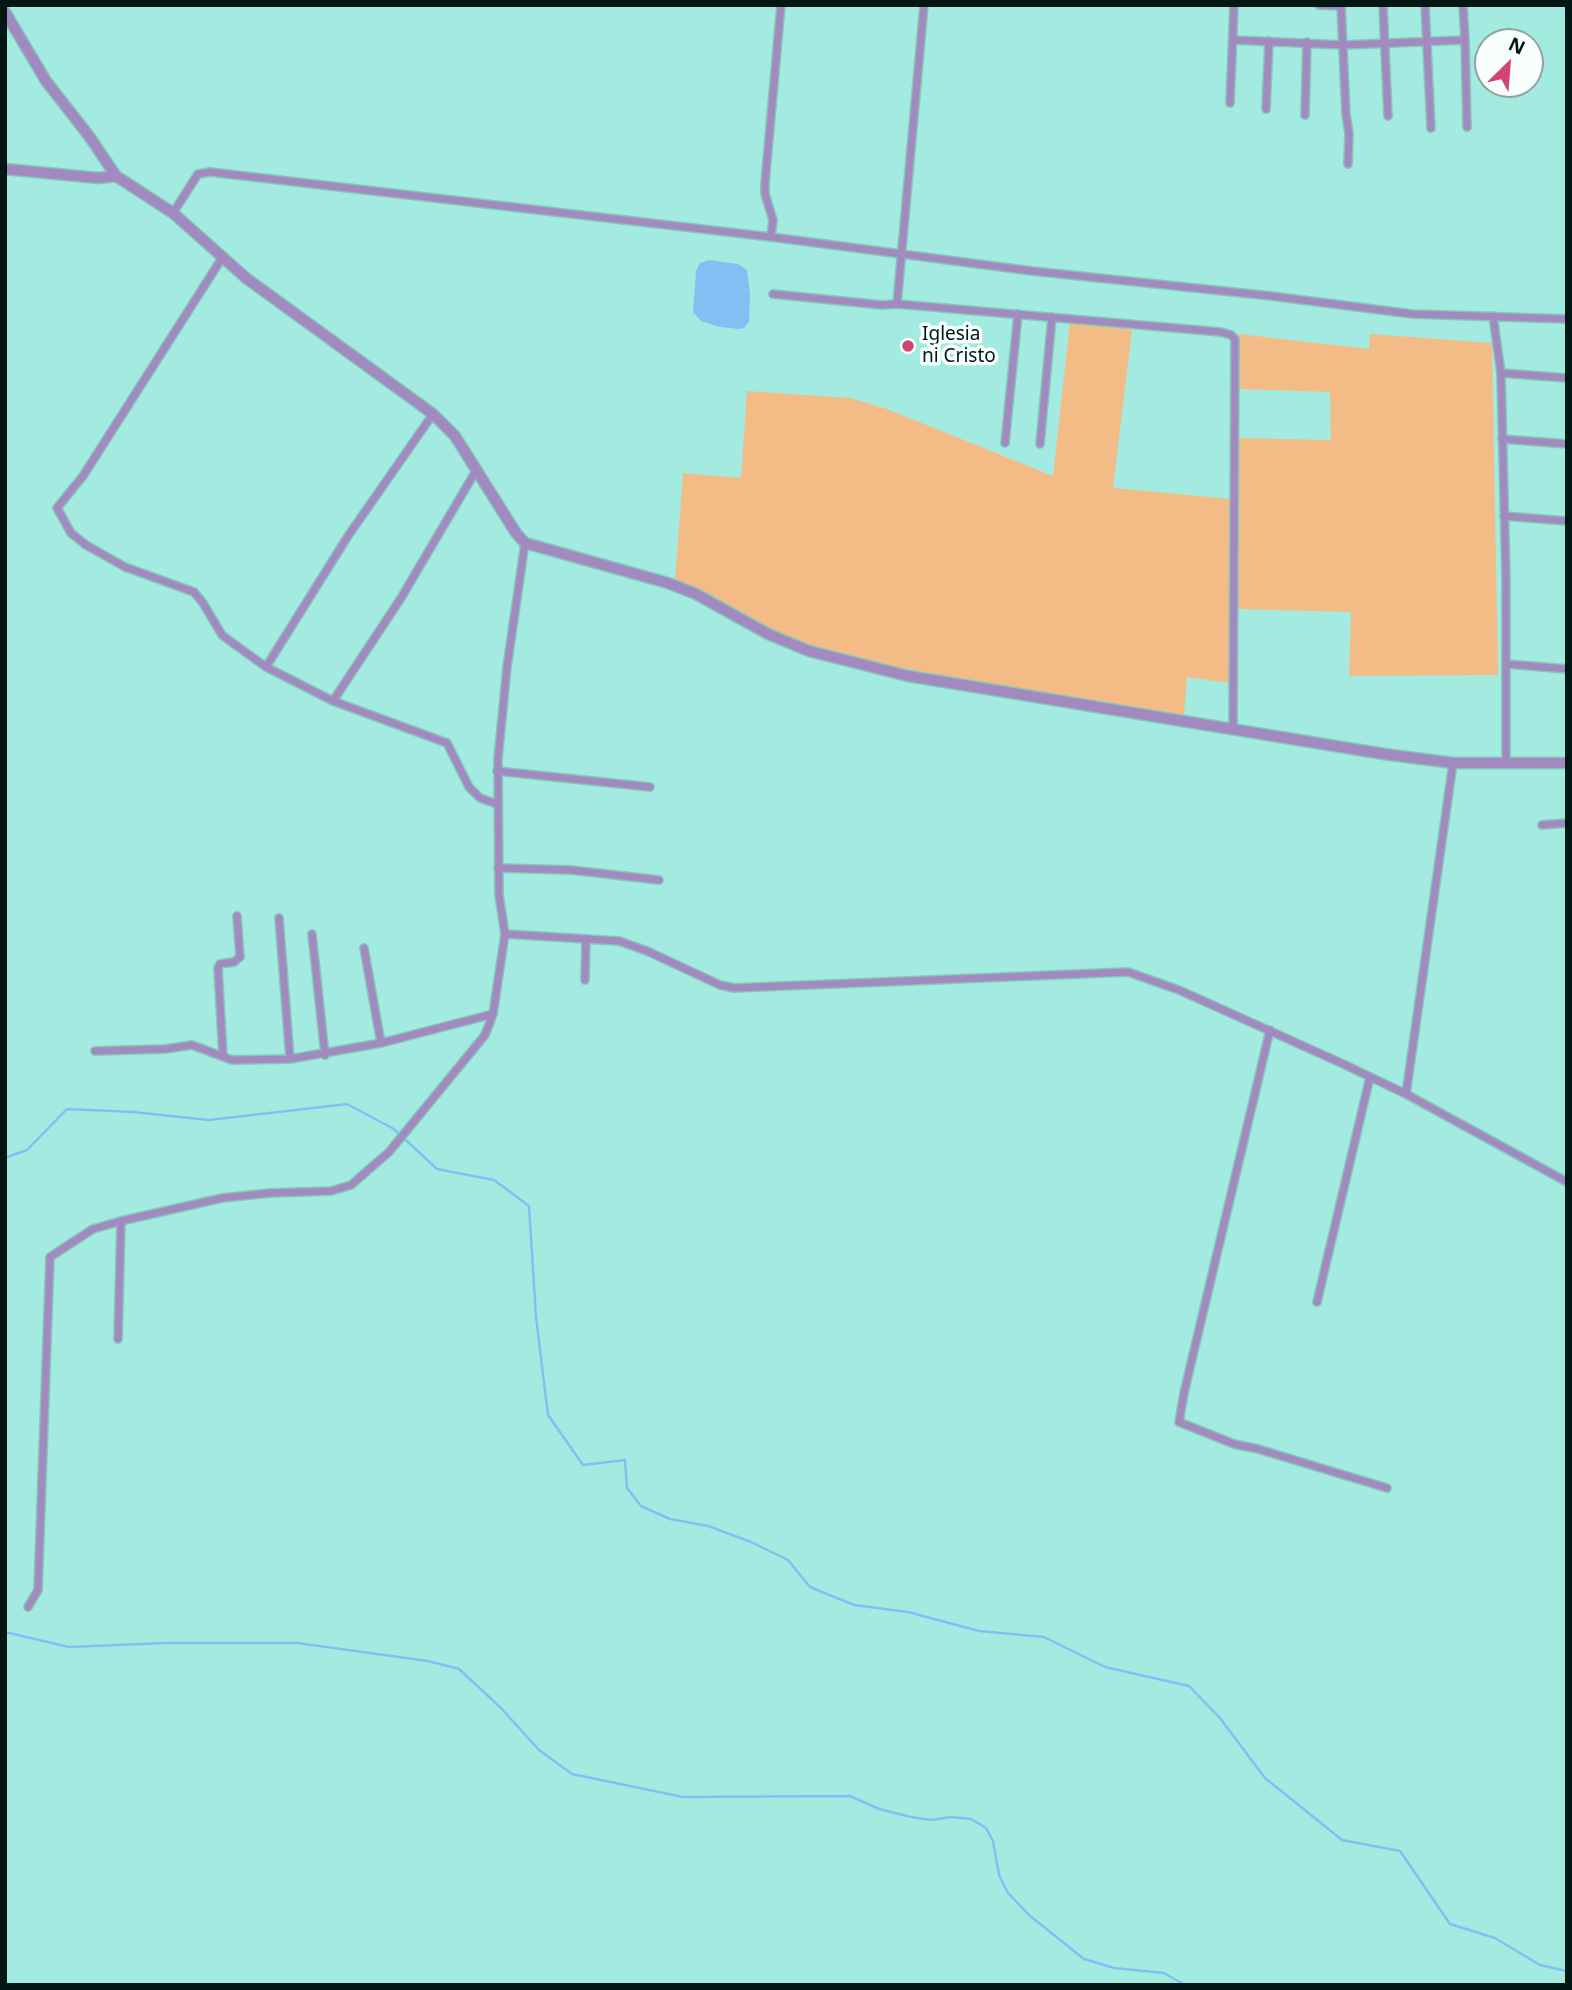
<!DOCTYPE html>
<style>
body{margin:0}
#map{position:relative;width:1572px;height:1990px;overflow:hidden;background:#a3ebe1;font-family:"Noto Sans",sans-serif}
canvas{display:block}
.frame{position:absolute;inset:0;border:7px solid #001714;pointer-events:none}
.north{position:absolute;left:1474px;top:28px;width:70px;height:70px;box-sizing:border-box;background:#f7fefc;border:2px solid #94a29f;border-radius:50%;rotate:25deg;font-size:19px;font-weight:700;line-height:28px;text-align:center;color:#001714}
.north::after{content:'';display:block;margin:auto;width:24px;height:32px;background:#d24571;clip-path:polygon(50% 0,100% 100%,50% 72%,0 100%)}
</style>
<div id="map">
<canvas width="1572" height="1990"></canvas>
<div class="frame"></div>
<div class="north">N</div>
</div>
<script>
const context = document.querySelector('canvas').getContext('2d');
context.lineJoin = 'round';
function fill(path, color) {
  context.fillStyle = color;
  context.fill(path, 'evenodd');
}
function toPath(rows) {
  const path = new Path2D();
  for (const r of rows) {
    path.moveTo(r[0], r[1]);
    for (let i = 2; i < r.length; i += 2) path.lineTo(r[i], r[i + 1]);
  }
  return path;
}
function strokePath(path, color, width, dash) {
  context.strokeStyle = color;
  context.lineWidth = width;
  context.lineCap = dash ? 'butt' : 'round';
  context.setLineDash(dash || []);
  context.stroke(path);
}
function drawText(font, color, halo, rows, align = 'center') {
  context.font = font + ' "Noto Sans",sans-serif';
  context.lineWidth = 7;
  context.setLineDash([]);
  context.textBaseline = 'middle';
  context.strokeStyle = halo;
  context.fillStyle = color;
  for (const [text, x, y, turn = 0] of rows) {
    context.save();
    context.translate(x, y);
    context.rotate((+turn || 0) * Math.PI / 180);
    context.textAlign = isNaN(turn) ? turn : align;
    if (halo) context.strokeText(text, 0, 0);
    context.fillText(text, 0, 0);
    context.restore();
  }
}
const green = toPath([
 [1070,322,1132,330,1113,488,1231,499,1229,683,1187,677,1184,715,1005,688,831,654,801,645,708,595,675,580,683,473,741,478,747,391,850,398,887,409,1053,476],
 [1239,334,1369,349,1370,334,1492,343,1498,675,1349,676,1351,612,1238,609,1239,438,1331,440,1330,392,1239,389]
]);
const water = toPath([
 [709,260,738,264,747,270,750,294,749,322,744,328,739,329,720,327,701,321,693,312,696,271,700,263]
]);
const stream = toPath([
 [5,1158,27,1150,67,1109,133,1112,209,1120,347,1104,394,1129,437,1169,494,1180,529,1206,536,1317,548,1415,583,1465,625,1460,627,1488,641,1506,670,1519,708,1526,751,1542,788,1560,810,1587,854,1605,908,1612,979,1631,1044,1637,1105,1667,1189,1686,1220,1718,1265,1778,1342,1840,1400,1851,1450,1924,1495,1938,1540,1965,1567,1971],
 [5,1632,69,1647,167,1643,297,1643,428,1661,459,1669,501,1708,539,1750,572,1774,683,1797,850,1796,879,1809,911,1817,931,1820,951,1817,971,1819,986,1828,993,1841,999,1875,1008,1893,1029,1915,1084,1959,1114,1968,1164,1973,1185,1985]
]);
const minor = toPath([
 [924,5,897,304,1221,332,1231,335,1235,339,1233,729],
 [1319,5,1341,6],
 [1341,5,1346,114,1349,134,1348,164],
 [1383,5,1388,116],
 [1425,5,1431,128],
 [1233,40,1343,45,1465,40,1463,5],
 [1465,40,1467,127],
 [1230,103,1234,5],
 [1266,109,1269,41],
 [1305,115,1307,42],
 [173,213,198,174,210,172,771,237,1032,271,1271,296,1412,314,1567,319],
 [771,237,773,220,765,194,765,183,781,5],
 [222,258,83,476,57,508,71,533,86,545,125,567,194,592,203,603,222,635,230,641,266,667,333,701],
 [773,294,882,305,897,304],
 [1493,316,1501,373,1506,579,1506,763],
 [1501,373,1567,378],
 [1502,439,1567,444],
 [1005,443,1018,314],
 [1040,444,1052,317],
 [477,469,401,598,333,701,447,743,469,787,480,798,497,804],
 [1504,516,1567,521],
 [1506,664,1567,669],
 [266,667,348,536,433,414],
 [497,771,650,787],
 [1542,825,1567,823],
 [498,868,571,870,659,880],
 [279,918,290,1059],
 [312,934,325,1055],
 [505,934,619,941,647,951,720,985,734,988,1128,972,1179,990,1341,1063,1406,1094,1567,1182],
 [364,948,381,1043],
 [585,980,586,940],
 [1270,1030,1184,1393,1179,1422,1234,1444,1258,1449,1387,1488],
 [95,1051,165,1049,192,1045,232,1060,290,1059,381,1043,493,1014],
 [223,1056,218,968,220,964,234,962,240,957,237,916],
 [1406,1094,1453,763],
 [1317,1302,1370,1077],
 [118,1339,121,1221],
 [28,1607,38,1590,50,1257,93,1229,121,1221,222,1198,270,1193,331,1191,351,1185,389,1152,485,1035,493,1014,505,934,499,895,498,759,507,667,525,543]
]);
const tertiary = toPath([
 [5,12,46,81,89,136,116,176,173,213,246,278,433,414,455,436,516,533,525,543,668,583,696,594,768,634,809,651,908,676,1384,754,1453,763,1567,763],
 [5,169,98,178,116,176]
]);
const markers = [
 [908,346,7,"#d24571"]
];
const poiNames = [
 ["Iglesia",922,335],
 ["ni Cristo",922,357]
];
fill(green, '#f3bc86');
fill(water, '#82c0f4');
strokePath(stream, '#82c0f4', 2.5);
strokePath(minor, '#86c5bc', 10);
strokePath(tertiary, '#86c5bc', 13);
strokePath(minor, '#a28ac0', 7);
strokePath(tertiary, '#a28ac0', 10);
for (const [x, y, r, color] of markers) {
  const dot = new Path2D();
  dot.arc(x, y, r, 0, 2 * Math.PI);
  context.fillStyle = color;
  context.fill(dot);
  strokePath(dot, '#f7fefc', 2.5);
}
drawText('19px', '#001714', '#f7fefc', poiNames, 'left');
</script>
